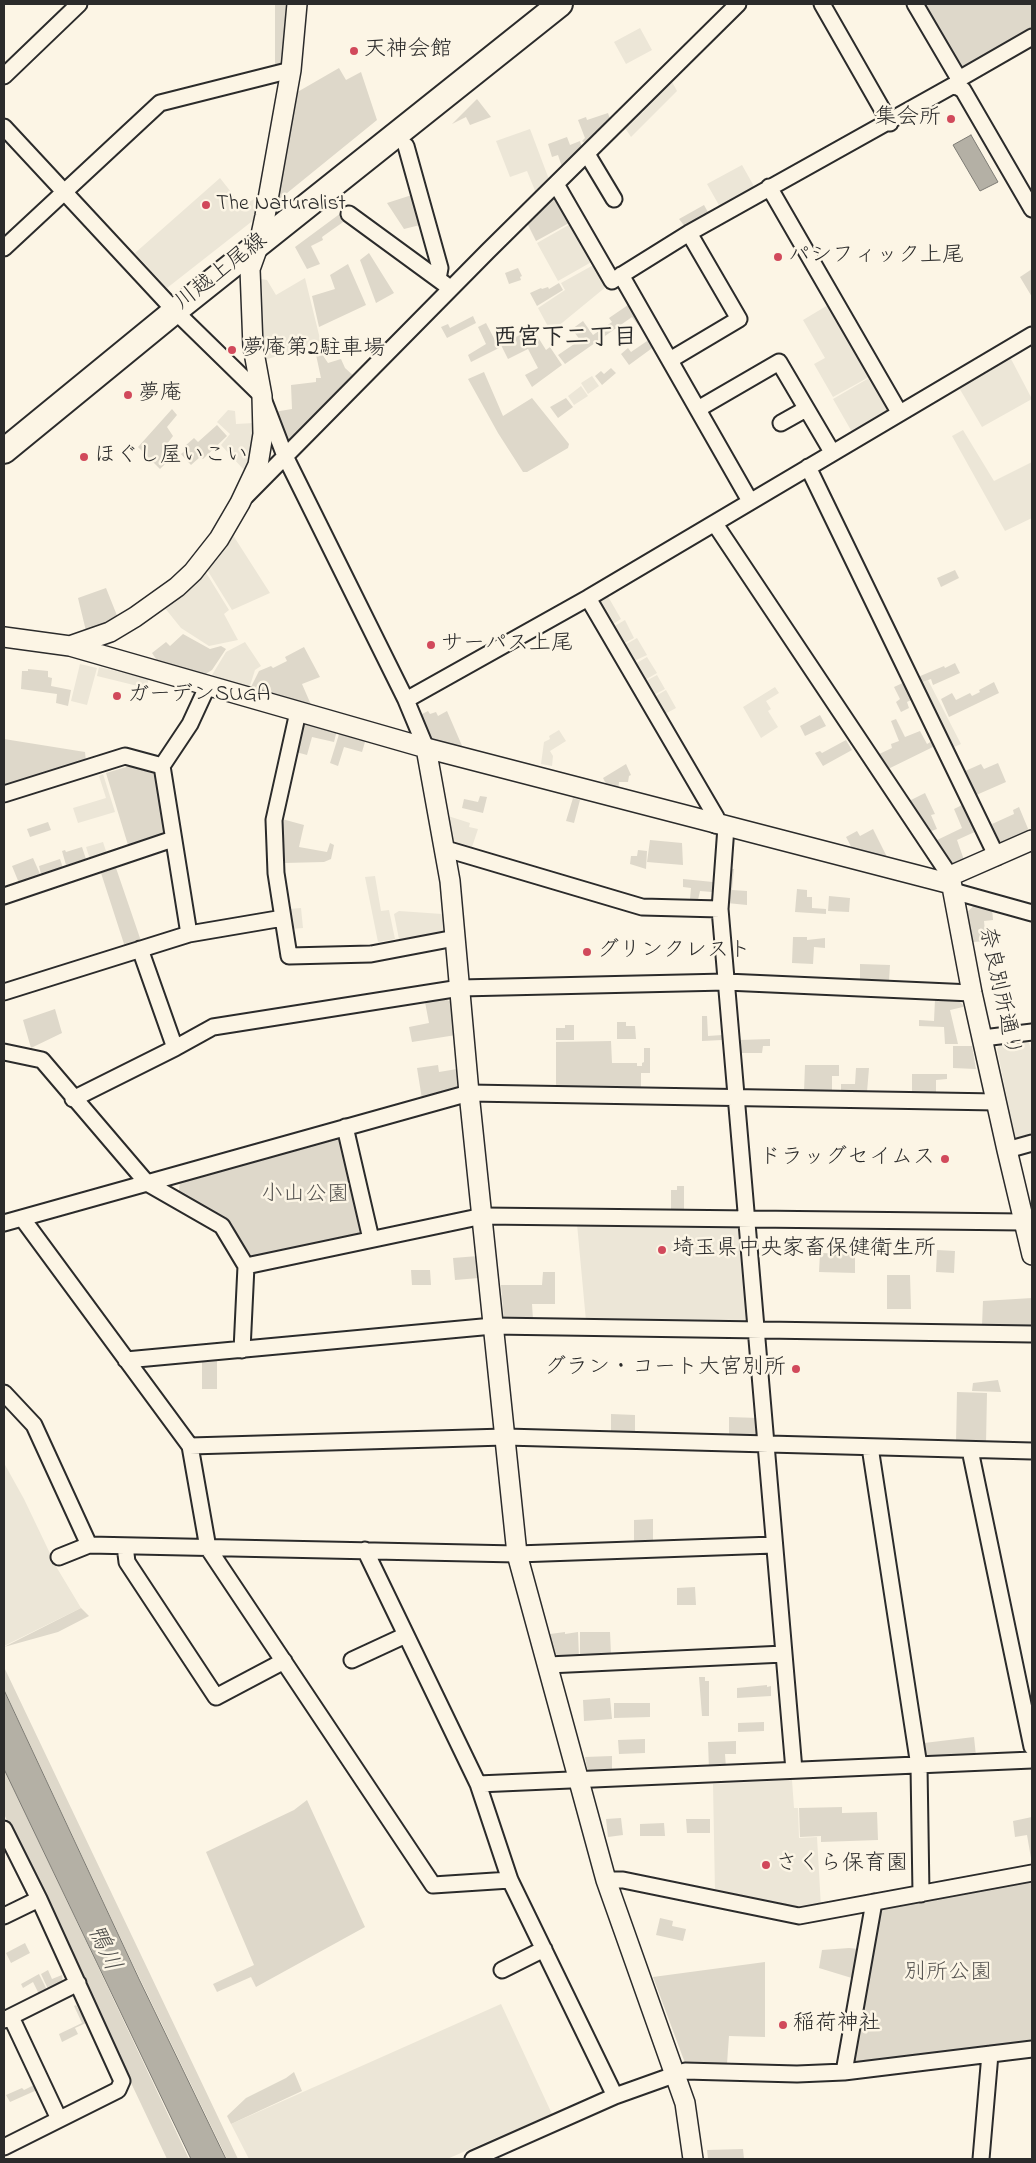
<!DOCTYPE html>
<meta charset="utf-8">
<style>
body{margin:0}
#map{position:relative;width:1036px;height:2163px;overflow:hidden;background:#fcf5e5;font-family:"Indie Flower",sans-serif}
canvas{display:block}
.frame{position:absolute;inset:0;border:5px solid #2b2b2b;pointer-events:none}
</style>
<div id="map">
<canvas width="1036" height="2163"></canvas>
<div class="frame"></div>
</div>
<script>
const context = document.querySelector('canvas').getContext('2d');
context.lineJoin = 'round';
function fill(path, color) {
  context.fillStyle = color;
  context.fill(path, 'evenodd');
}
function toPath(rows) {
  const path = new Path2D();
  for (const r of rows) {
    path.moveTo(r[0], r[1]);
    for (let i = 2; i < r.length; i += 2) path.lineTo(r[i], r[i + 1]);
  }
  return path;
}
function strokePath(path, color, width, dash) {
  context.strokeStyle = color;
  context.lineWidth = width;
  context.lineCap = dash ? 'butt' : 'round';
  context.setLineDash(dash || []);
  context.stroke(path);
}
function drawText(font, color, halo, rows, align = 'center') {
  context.font = font + ' "Indie Flower","Klee One",sans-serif';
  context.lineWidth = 5;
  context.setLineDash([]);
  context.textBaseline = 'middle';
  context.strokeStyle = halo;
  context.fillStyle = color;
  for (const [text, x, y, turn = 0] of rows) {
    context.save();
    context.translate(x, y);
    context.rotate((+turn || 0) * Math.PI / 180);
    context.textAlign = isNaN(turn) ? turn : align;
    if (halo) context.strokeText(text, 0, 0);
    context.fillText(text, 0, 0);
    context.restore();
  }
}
const built = toPath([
 [640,28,652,50,626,64,614,42],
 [670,78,677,91,631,137,623,125],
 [530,129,550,182,536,193,527,171,510,177,496,141],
 [742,165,755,188,720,207,707,184],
 [220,178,242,206,256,198,255,219,167,288,135,253],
 [574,222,595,260,558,281,537,243],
 [597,263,607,286,551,332,538,308,565,290,561,283],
 [305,278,321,343,264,360,259,326,261,279,267,280,276,295],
 [828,305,869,377,833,397,814,364,825,358,803,320],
 [1010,357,1032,399,982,427,958,386],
 [592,376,599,386,588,394,581,383],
 [869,378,889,411,852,432,833,399],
 [581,386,588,396,574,405,568,396],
 [228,410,235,411,236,424,254,423,251,461,245,471,221,445,230,434,217,422],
 [963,430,994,481,1032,462,1032,518,1005,531,952,436],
 [231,532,270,593,232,610,206,568],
 [205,571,229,610,224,614,238,640,209,646,181,628,164,607],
 [606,593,621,619,610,626,594,599],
 [625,620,634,638,621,645,611,628],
 [637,638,647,655,632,662,623,646],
 [245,642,261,666,255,670,249,689,212,675,226,652],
 [647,657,657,673,645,680,635,664],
 [80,664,97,668,87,705,71,701],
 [99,667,149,679,146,688,97,676],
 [657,675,665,689,652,696,644,682],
 [928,680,961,744,952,748,921,683],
 [775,687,779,693,766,701,771,709,768,711,778,727,761,738,743,707],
 [666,690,676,708,663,715,654,697],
 [559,730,566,741,550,751,553,756,552,766,541,764,544,742,550,739,549,736],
 [103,774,115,812,78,823,73,808,106,798,99,776],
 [448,816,470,823,469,827,478,829,472,847,453,841],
 [103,842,107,854,90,859,86,847],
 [375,876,381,911,389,910,395,939,378,942,365,877],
 [301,908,303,928,291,929,289,909],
 [399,911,442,914,446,930,442,934,399,939,394,914],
 [1028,1039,1032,1053,1032,1137,1023,1140,1015,1137,997,1049,1001,1043],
 [577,1224,738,1226,742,1229,748,1318,744,1323,586,1321],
 [4,1463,24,1499,57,1568,81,1608,4,1646],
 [792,1780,794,1808,798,1808,799,1838,817,1837,821,1907,801,1910,715,1892,713,1784],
 [501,2004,552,2114,447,2159,249,2159,231,2124]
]);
const green = toPath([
 [275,4,288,4,282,68,275,68],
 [921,4,1032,4,1032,31,967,70,958,69],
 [339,68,346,80,361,72,377,120,276,202,294,94],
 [477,99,491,117,470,125,466,117,452,124],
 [608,113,611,122,586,144,582,141,585,138,578,120,586,117,587,120],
 [567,137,570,145,580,141,582,148,562,167,558,155,552,157,548,144],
 [415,194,424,224,404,229,387,203],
 [555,194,569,223,536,241,526,221],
 [704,205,709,214,686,228,679,219],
 [341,213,346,220,322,237,323,240,311,246,320,264,307,269,295,247],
 [369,253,394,293,376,303,360,260],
 [348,264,366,305,319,327,312,296,335,289,330,275],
 [518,268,522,276,520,277,521,280,509,284,505,273],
 [1032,269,1032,297,1020,277],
 [559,283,563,290,537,306,530,293,541,288,542,289,548,287,549,289],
 [628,305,641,324,638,325,632,317,565,364,558,355,580,340,572,329,583,321,593,335,612,322,609,318],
 [473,316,476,323,447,338,441,327,448,324,450,328],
 [486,323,499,348,471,362,468,355,486,344,478,327],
 [529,330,533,336,536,334,546,350,550,347,562,365,532,387,525,375,538,368,528,349,508,359,501,345],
 [650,339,655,346,629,365,621,354,628,348,631,352],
 [318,348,328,363,341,359,345,368,356,378,286,445,274,412,292,409,291,385,316,382,316,378,321,378,315,350],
 [611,368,616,373,602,385,595,376,601,371,604,374],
 [484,372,503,416,532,398,569,444,568,448,527,472,523,472,498,433,468,379],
 [566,398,573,407,558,418,550,407],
 [172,409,177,415,167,427,173,436,167,444,176,453,160,469,138,447],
 [217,425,227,436,203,459,200,457,191,465,181,454,187,449,185,446,194,438,198,442],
 [955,570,959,578,941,587,937,578],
 [106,588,118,618,86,631,78,598],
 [183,634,210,649,221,646,226,649,212,670,204,675,158,662,152,653,166,642,170,646],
 [304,647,320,677,302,684,312,707,251,687,259,671,271,666,273,668,287,661,285,657],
 [955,663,960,673,933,685,931,679,920,683,918,677,944,666,945,668],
 [28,669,48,671,48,677,52,678,51,686,71,690,68,706,56,703,57,694,21,689,22,671,28,671],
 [907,681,915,698,907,702,909,708,901,712,896,702,900,699,894,687],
 [994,682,999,693,949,717,941,699,952,693,956,700,970,693,972,696,980,692,979,690],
 [428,711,430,714,436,712,438,716,447,711,463,748,428,738,418,716],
 [820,715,826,726,805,736,800,726],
 [896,719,905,737,920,731,927,744,934,740,937,745,884,771,875,756,892,748,891,744,899,741,891,721],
 [307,722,337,730,334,742,312,737,307,755,296,752,303,724],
 [340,731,364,738,365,742,362,752,344,747,338,766,330,763],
 [4,739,85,752,86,762,4,786],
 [846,740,852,750,823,766,815,753,820,751,822,753],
 [998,763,1006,782,974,796,963,772,981,764,984,769],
 [626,764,631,775,629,776,628,782,619,782,618,791,609,790,603,778],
 [133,765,155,770,166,829,163,835,128,845,106,773],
 [925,793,935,814,931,815,937,829,926,833,907,802],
 [480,796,487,797,483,813,462,808,464,799,478,802],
 [573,798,580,800,574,823,566,821],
 [968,802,979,830,957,840,964,860,949,866,935,841,962,828,954,809],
 [1019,807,1029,831,1000,843,992,824,1014,814,1013,810],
 [282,819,304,825,299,847,327,852,330,843,334,845,331,859,324,862,284,863],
 [48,822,51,830,30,837,27,829],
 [873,829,888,859,854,852,846,837,857,831,860,836],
 [650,840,682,843,683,865,647,862],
 [82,847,86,859,66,865,62,851,65,850,66,852],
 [638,850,647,851,646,869,630,864,631,856,637,856],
 [33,858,40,874,19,883,12,866],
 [60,859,63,868,41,874,39,866],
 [116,868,141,941,125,947,101,873],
 [730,869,734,869,732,890,747,891,747,905,727,903],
 [683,879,713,882,712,892,700,891,698,900,690,899,691,888,683,887],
 [797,889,807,890,807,897,812,897,812,908,826,909,826,914,795,912],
 [829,896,850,898,849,912,828,911],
 [977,903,992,907,993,920,984,921,986,941,973,942,966,913],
 [793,937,807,937,807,940,825,938,825,948,814,947,813,964,792,963],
 [860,964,890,965,889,981,860,980],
 [445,999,451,1002,456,1035,412,1042,409,1027,429,1023,425,1002],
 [935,999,958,1000,963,1005,963,1007,950,1010,958,1044,945,1044,944,1027,919,1026,919,1020,934,1021],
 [55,1009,62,1033,31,1048,23,1020],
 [702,1016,707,1016,708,1036,722,1035,722,1040,702,1041],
 [617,1022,626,1022,626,1026,635,1026,636,1039,617,1039],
 [565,1025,574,1025,574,1040,556,1040,556,1028,565,1028],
 [770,1039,770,1046,763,1046,762,1053,740,1053,739,1040],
 [611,1041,612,1063,637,1063,637,1066,642,1066,642,1063,644,1062,644,1048,650,1048,650,1073,641,1073,641,1088,556,1087,556,1042],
 [953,1046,972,1046,976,1069,953,1068],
 [438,1065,439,1072,457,1069,460,1085,456,1090,422,1099,417,1068],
 [805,1065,839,1065,839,1076,832,1076,832,1092,804,1092],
 [856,1068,869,1068,867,1092,841,1091,841,1084,855,1084],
 [912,1074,947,1074,947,1079,936,1080,936,1094,912,1093],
 [338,1137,343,1141,361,1228,357,1235,255,1257,248,1256,231,1222,179,1191,180,1180],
 [677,1186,684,1186,684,1210,671,1210,671,1190,677,1190],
 [937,1250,955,1251,954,1273,936,1272],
 [820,1253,855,1254,855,1273,819,1272],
 [478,1256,479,1278,455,1280,453,1258],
 [411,1270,430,1270,431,1285,412,1285],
 [543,1272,555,1272,555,1304,532,1304,533,1320,504,1319,501,1285,542,1285],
 [887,1275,910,1275,911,1309,887,1309],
 [1032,1298,1032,1327,982,1326,983,1301],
 [202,1361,217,1361,217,1389,202,1389],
 [998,1380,1001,1392,972,1391,973,1383],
 [957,1392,987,1393,986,1444,956,1443],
 [611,1414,635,1415,635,1433,611,1432],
 [729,1417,759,1418,760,1432,754,1437,729,1436],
 [653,1519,653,1541,634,1541,634,1520],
 [695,1587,696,1605,677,1605,677,1588],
 [81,1608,89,1616,58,1632,4,1647],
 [565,1632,565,1634,578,1632,579,1658,561,1658,554,1653,550,1634],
 [580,1632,610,1632,611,1655,580,1655],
 [4,1667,238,2159,227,2159,127,1952,4,1689],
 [699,1677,705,1677,705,1681,709,1681,709,1716,702,1716],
 [767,1685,767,1687,771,1686,771,1696,737,1698,737,1688],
 [610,1698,612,1719,584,1721,583,1700],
 [614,1703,650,1703,650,1717,614,1718],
 [764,1722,764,1731,738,1732,738,1723],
 [974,1737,976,1756,929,1757,925,1753,924,1743],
 [645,1739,645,1753,619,1754,618,1740],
 [736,1741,736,1754,725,1754,726,1768,709,1769,708,1742],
 [612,1756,612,1773,591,1773,587,1768,585,1757],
 [4,1768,189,2159,167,2159,4,1814],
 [307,1800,365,1927,256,1987,251,1977,217,1992,213,1984,254,1965,206,1852,294,1810],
 [842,1807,842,1813,877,1812,878,1840,821,1842,821,1836,800,1837,799,1808],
 [1032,1817,1032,1864,1027,1835,1015,1837,1013,1821],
 [621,1818,623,1835,608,1837,606,1819],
 [686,1819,710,1819,710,1833,687,1833],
 [664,1823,665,1836,640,1836,640,1824],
 [1032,1881,1032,2041,851,2063,878,1909],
 [660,1918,673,1921,672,1926,686,1929,683,1941,656,1935],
 [25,1943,30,1953,11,1963,6,1953],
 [849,1948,859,1949,855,1979,819,1968,822,1950],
 [765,1962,765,2037,729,2036,727,2064,685,2063,653,1977],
 [48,1970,52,1979,62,1975,63,1982,48,1989,41,1974],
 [39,1974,47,1990,39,1994,33,1982,23,1988,21,1984],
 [76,2005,86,2023,75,2028,78,2034,62,2042,59,2034,82,2023,74,2006],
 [294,2072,302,2091,231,2124,227,2116,246,2098,286,2078],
 [34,2085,37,2090,10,2102,6,2095,22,2088,24,2090],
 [743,2149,744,2159,708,2159,707,2150]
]);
const water = toPath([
 [971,135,998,182,980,191,953,145,971,135],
 [4,1690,139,1979,226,2159,191,2159,4,1769,4,1690]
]);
const minor = toPath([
 [822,4,890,123],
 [915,4,959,79,958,87],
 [4,76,79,4],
 [959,79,1032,37],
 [4,127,175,311,262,396,285,456,406,700,426,748],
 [406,146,440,268,438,279],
 [587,154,614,199],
 [556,184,612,281,689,233,952,86,958,87,963,90,1032,209],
 [769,187,899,412],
 [349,214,446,285],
 [4,248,160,103,291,70],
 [621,275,750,501],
 [670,360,739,319,689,233],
 [698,409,779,362,832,452],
 [781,423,806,409],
 [808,467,997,857],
 [246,496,488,251,738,4],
 [715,524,950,876],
 [588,598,716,817,715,825],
 [406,700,588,598,1032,335],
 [4,794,125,756,162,766],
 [446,849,642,907,720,909,726,827],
 [953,891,1032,913],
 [4,896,173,839],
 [720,909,794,1770],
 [283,918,289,956,371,954,455,938],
 [189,934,162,766,190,724,208,685],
 [140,949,175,1048],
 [4,992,189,934,283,918,276,873,274,820,298,712],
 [983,1038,1032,1032],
 [4,1052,42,1060,147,1183,222,1226,246,1266],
 [73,1099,175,1048,213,1027,460,988,726,982,972,993],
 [345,1127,371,1239],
 [1007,1150,1032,1143],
 [22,1218,190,1446,208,1548,433,1885,510,1880],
 [4,1223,469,1093,997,1102],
 [242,1350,246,1266,483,1216,1023,1222],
 [126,1360,493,1326,1032,1334],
 [4,1393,34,1425,89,1545],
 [190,1446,505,1437,1032,1451],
 [870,1447,919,1766,921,1894],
 [970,1450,1032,1747],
 [125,1546,127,1562,216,1697,284,1661],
 [365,1550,478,1784,510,1880,615,2096],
 [59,1557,89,1545,517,1554,774,1545],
 [352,1660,406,1635],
 [548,1665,784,1654],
 [478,1784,1032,1760],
 [4,1829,39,1899,122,2081,118,2090,4,2147],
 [606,1880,623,1880,799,1916,1032,1873],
 [4,1916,39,1899],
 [502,1970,544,1949],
 [11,2017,59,2119],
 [4,2020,78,1983],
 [844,2072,874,1902],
 [473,2159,615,2096,685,2071,797,2074,844,2072,1032,2049],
 [981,2159,990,2054]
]);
const tertiary = toPath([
 [4,637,70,646,426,748,951,884],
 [70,646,110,632,135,617,177,587,193,572,219,539,240,503,258,465,263,434,262,396,253,347,250,269,259,244,265,216,291,70,297,4],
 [426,748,450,881,469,1093,517,1554,606,1880,685,2103,693,2159],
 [1032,840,950,876,972,993,1007,1150,1032,1255]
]);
const primary = toPath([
 [4,451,175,311,560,4]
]);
const markers = [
 [354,51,5,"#d1495b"],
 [951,119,5,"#d1495b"],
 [206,205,5,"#d1495b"],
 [778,257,5,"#d1495b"],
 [232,350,5,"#d1495b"],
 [128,395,5,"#d1495b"],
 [84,457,5,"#d1495b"],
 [431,645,5,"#d1495b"],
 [117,696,5,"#d1495b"],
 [587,952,5,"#d1495b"],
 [945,1159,5,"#d1495b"],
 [662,1250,5,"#d1495b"],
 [796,1369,5,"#d1495b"],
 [766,1865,5,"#d1495b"],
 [783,2025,5,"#d1495b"]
];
const poiNames = [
 ["天神会館",364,51],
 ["集会所",941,119,"right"],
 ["The Naturalist",216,205],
 ["パシフィック上尾",788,257],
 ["夢庵第2駐車場",242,350],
 ["夢庵",138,395],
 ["ほぐし屋いこい",94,457],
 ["サーパス上尾",441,645],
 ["ガーデンSUGA",127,696],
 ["グリンクレスト",597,952],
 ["ドラッグセイムス",935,1159,"right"],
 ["埼玉県中央家畜保健衛生所",672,1250],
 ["グラン・コート大宮別所",786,1369,"right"],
 ["さくら保育園",776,1865],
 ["稲荷神社",793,2025]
];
const streetNames = [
 ["川越上尾線",222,273,-38],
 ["奈良別所通り",998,992,78]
];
const parkNames = [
 ["小山公園",305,1196],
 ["別所公園",948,1974]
];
const neighbourhoodNames = [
 ["西宮下二丁目",565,340]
];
const waterNames = [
 ["鴨川",102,1949,65]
];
fill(built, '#ece6d7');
fill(green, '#ded8ca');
fill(water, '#b4b0a5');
strokePath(water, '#7d7b74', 1);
strokePath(minor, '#2b2b2b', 19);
strokePath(tertiary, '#2b2b2b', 22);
strokePath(primary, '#2b2b2b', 28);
strokePath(minor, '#fcf5e5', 15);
strokePath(tertiary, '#fcf5e5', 19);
strokePath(primary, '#fcf5e5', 24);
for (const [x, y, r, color] of markers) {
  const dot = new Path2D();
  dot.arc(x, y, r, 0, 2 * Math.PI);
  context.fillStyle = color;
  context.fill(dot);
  strokePath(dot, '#fcf5e5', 2);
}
drawText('22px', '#2b2b2b', '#fcf5e5', poiNames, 'left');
drawText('22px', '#2b2b2b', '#fcf5e5', streetNames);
drawText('22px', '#585653', '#fcf5e5', parkNames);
drawText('bold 24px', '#2b2b2b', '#fcf5e5', neighbourhoodNames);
drawText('italic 24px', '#545350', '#fcf5e5', waterNames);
</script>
